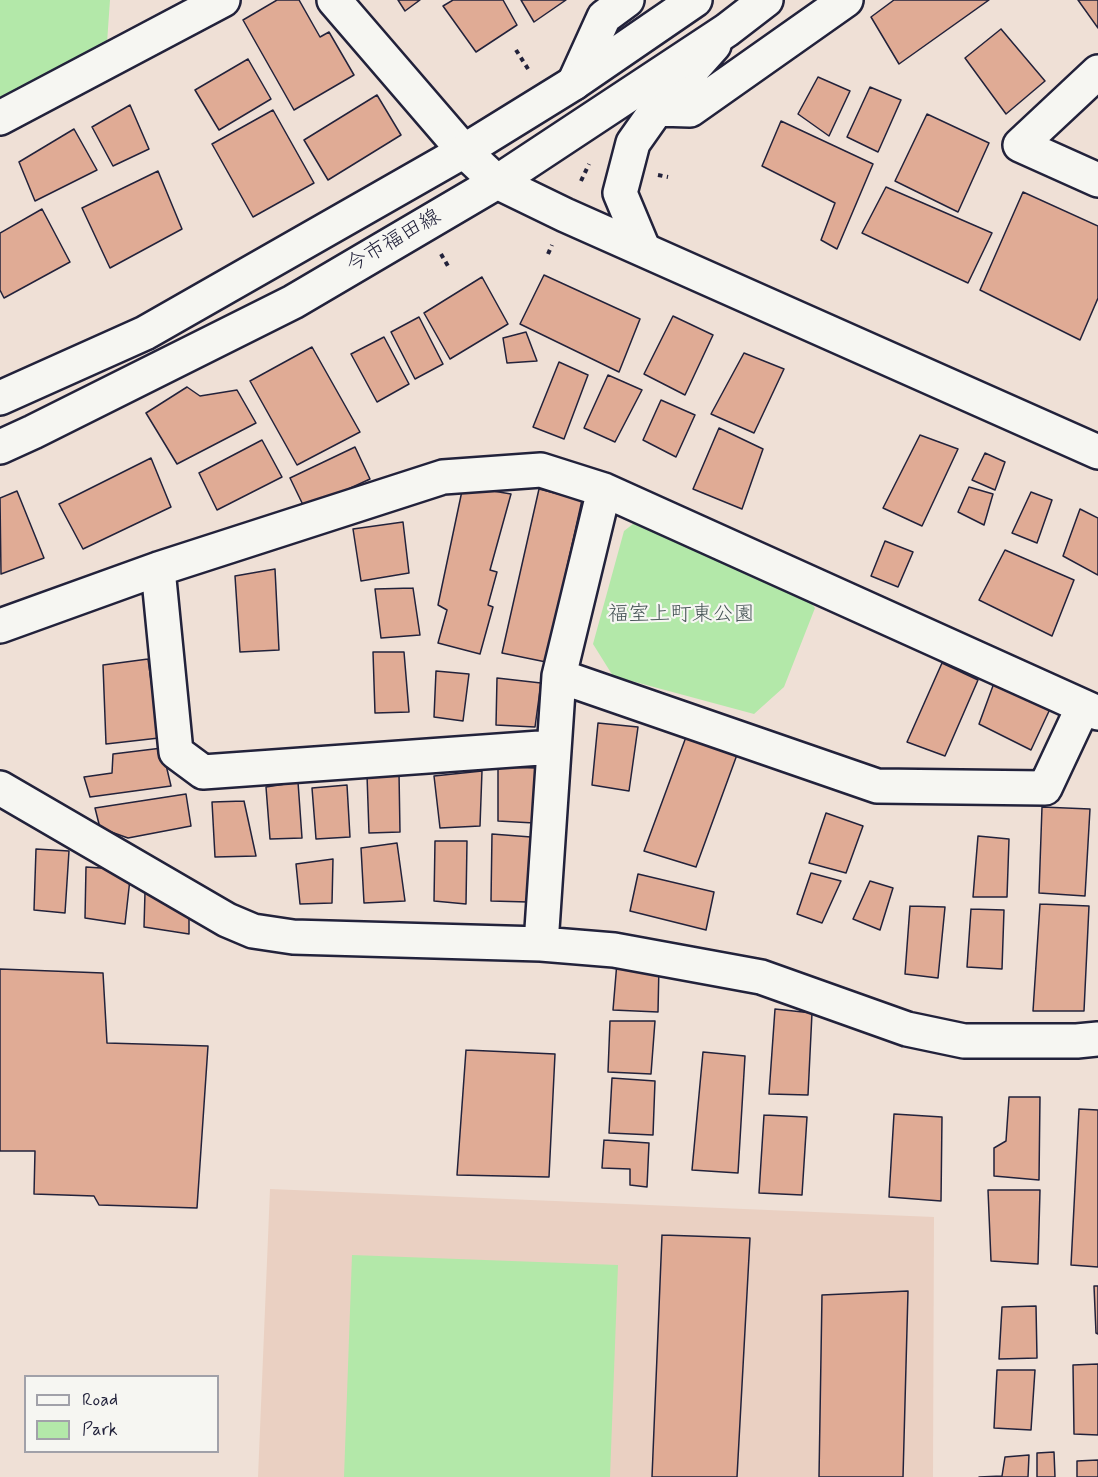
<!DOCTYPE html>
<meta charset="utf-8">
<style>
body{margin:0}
#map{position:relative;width:1098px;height:1477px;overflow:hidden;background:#efe0d6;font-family:Mynerve,sans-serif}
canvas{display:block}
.legend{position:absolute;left:24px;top:1375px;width:195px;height:78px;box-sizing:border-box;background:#f6f6f2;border:2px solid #a1a1a9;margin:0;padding:8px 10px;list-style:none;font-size:18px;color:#22223b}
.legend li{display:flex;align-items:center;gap:12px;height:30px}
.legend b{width:30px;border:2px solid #a1a1a9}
</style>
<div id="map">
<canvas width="1098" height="1477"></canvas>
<ul class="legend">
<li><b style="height:8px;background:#f6f6f2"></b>Road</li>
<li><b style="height:16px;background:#b3e8a9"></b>Park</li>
</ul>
</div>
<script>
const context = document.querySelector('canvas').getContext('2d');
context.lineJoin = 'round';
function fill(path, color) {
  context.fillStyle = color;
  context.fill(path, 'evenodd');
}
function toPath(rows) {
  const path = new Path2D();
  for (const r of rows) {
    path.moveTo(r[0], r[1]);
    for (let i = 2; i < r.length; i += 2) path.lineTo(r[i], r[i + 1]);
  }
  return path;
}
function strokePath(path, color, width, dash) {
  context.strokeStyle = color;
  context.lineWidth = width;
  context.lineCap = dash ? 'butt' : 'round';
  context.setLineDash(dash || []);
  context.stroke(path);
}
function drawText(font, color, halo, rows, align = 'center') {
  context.font = font + ' Mynerve,"Klee One",sans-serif';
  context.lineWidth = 4.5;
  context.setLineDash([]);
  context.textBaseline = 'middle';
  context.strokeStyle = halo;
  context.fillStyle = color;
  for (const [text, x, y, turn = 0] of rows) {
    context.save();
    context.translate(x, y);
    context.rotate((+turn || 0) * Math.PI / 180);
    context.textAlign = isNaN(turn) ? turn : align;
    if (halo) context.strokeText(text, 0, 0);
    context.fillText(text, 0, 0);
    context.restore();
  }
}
const built = toPath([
 [270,1189,934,1217,933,1477,258,1477]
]);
const green = toPath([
 [0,0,110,0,107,43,0,98],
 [642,517,798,587,815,608,784,687,754,714,613,676,593,644,624,531],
 [352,1255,618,1265,610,1477,344,1477]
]);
const building = toPath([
 [277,0,299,0,320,37,329,32,354,75,294,110,243,20,277,0],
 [398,0,420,0,405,11,398,0],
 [453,0,503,0,517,25,476,52,443,6,453,0],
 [521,0,566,0,534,22,521,0],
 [894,0,989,0,899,64,871,17,894,0],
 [1078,0,1098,0,1098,28,1078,0],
 [1001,29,1045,81,1006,114,965,58,1001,29],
 [248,59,271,99,219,130,195,90,248,59],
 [818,77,850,91,829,136,798,114,818,77],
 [870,87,901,100,878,152,847,137,870,87],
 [377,95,401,135,328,180,304,140,377,95],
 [130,105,149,149,113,166,92,127,130,105],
 [273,110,314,183,253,217,212,144,273,110],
 [927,114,989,143,958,212,895,181,927,114],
 [781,121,873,164,837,249,821,240,835,203,762,166,781,121],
 [74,129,97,170,35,201,19,162,74,129],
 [158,171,182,229,110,268,82,208,158,171],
 [886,187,992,233,968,283,862,233,886,187],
 [1023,192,1098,226,1098,298,1080,340,980,290,1023,192],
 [42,209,70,262,4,298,0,290,0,233,42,209],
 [544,275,640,319,619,372,520,324,544,275],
 [482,277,508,324,450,359,424,313,482,277],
 [673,316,713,335,685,395,644,374,673,316],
 [419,317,443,364,415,379,391,332,419,317],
 [526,332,537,361,507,363,503,338,526,332],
 [384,337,409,384,377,402,351,354,384,337],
 [312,347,360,432,297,465,250,381,312,347],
 [744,353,784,369,754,433,711,414,744,353],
 [559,362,588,375,564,439,533,427,559,362],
 [608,375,642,390,615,442,584,428,608,375],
 [187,387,200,396,237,390,256,423,177,464,146,413,187,387],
 [661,400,695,415,676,457,643,440,661,400],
 [719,428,763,449,742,509,693,489,719,428],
 [920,435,958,449,922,526,883,508,920,435],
 [262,440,282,477,217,510,199,473,262,440],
 [355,447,370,479,305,509,290,478,355,447],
 [985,453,1005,462,995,490,972,480,985,453],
 [151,458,171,507,83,549,59,504,151,458],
 [463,486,511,494,490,570,497,572,488,605,493,607,480,654,438,643,447,610,438,605,463,486],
 [969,487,993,494,984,525,958,512,969,487],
 [539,489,582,500,546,662,502,653,539,489],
 [17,491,44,558,1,574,0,498,17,491],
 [1031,492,1052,500,1037,543,1012,533,1031,492],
 [1080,509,1098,518,1098,575,1063,556,1080,509],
 [403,522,409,573,361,581,353,529,403,522],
 [885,541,913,552,898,587,871,576,885,541],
 [1005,550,1074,580,1052,636,979,600,1005,550],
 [275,569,279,650,240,652,235,576,275,569],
 [413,588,420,635,381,638,375,589,413,588],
 [373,652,404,652,409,712,375,713,373,652],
 [148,659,159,738,106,744,103,665,148,659],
 [942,663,978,680,945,756,907,742,942,663],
 [436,671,469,674,463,721,434,717,436,671],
 [497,678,541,683,535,727,496,725,497,678],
 [994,683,1050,709,1031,750,979,724,994,683],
 [598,723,638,727,629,791,592,785,598,723],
 [686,737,738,752,696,867,644,851,686,737],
 [162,748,171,786,90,797,84,777,112,773,113,754,162,748],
 [498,767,537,768,534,823,498,821,498,767],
 [482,771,480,826,440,828,434,776,482,771],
 [399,773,400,832,369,833,367,775,399,773],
 [298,782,302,838,270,839,266,787,298,782],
 [347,785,350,837,316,839,312,788,347,785],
 [186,794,191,826,128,838,100,828,95,808,186,794],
 [244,801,256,856,215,857,212,802,244,801],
 [1042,807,1090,809,1085,896,1039,893,1042,807],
 [826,813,863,826,846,873,809,863,826,813],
 [492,834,531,837,528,902,491,901,492,834],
 [978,836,1009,839,1007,897,973,897,978,836],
 [435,841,467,841,466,904,434,901,435,841],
 [397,843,405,901,364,903,361,848,397,843],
 [36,849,69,851,65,913,34,910,36,849],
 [333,859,332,903,300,904,296,864,333,859],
 [86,867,131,870,125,924,85,918,86,867],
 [811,873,841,881,822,923,797,914,811,873],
 [638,874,714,892,706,930,630,911,638,874],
 [870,881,893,888,880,930,853,919,870,881],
 [145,892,162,893,166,904,189,910,189,934,144,927,145,892],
 [1040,904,1089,906,1084,1011,1033,1011,1040,904],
 [910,906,945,907,938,978,905,974,910,906],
 [971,909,1004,910,1002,969,967,967,971,909],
 [617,962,659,965,658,1012,613,1010,617,962],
 [0,969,103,973,107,1043,208,1046,197,1208,99,1205,94,1196,34,1194,35,1151,0,1151,0,969],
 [775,1009,812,1013,808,1095,769,1094,775,1009],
 [610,1021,655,1021,651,1074,608,1072,610,1021],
 [466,1050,555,1054,549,1177,457,1175,466,1050],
 [703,1052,745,1056,738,1173,692,1170,703,1052],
 [612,1078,655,1081,653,1135,609,1133,612,1078],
 [1009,1097,1040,1097,1039,1180,994,1176,994,1148,1006,1141,1009,1097],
 [1079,1109,1098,1110,1098,1267,1071,1265,1079,1109],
 [894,1114,942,1117,941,1201,889,1197,894,1114],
 [764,1115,807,1117,802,1195,759,1193,764,1115],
 [604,1140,649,1143,647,1187,630,1185,630,1169,602,1168,604,1140],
 [988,1190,1040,1190,1038,1264,991,1261,988,1190],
 [662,1235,750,1238,737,1477,652,1477,662,1235],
 [1094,1286,1098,1286,1098,1334,1096,1333,1094,1286],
 [908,1291,903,1477,819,1477,822,1295,908,1291],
 [1036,1306,1037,1358,999,1359,1002,1307,1036,1306],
 [1098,1364,1098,1435,1074,1434,1073,1365,1098,1364],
 [997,1370,1035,1370,1031,1430,994,1428,997,1370],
 [1054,1452,1055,1477,1037,1477,1037,1453,1054,1452],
 [1029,1455,1028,1477,979,1477,1002,1476,1005,1457,1029,1455],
 [1098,1460,1098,1477,1077,1477,1077,1461,1098,1460]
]);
const path = toPath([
 [516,50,530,72],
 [658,175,668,177],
 [581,181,589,164],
 [441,254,448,266],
 [548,254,552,245]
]);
const street = toPath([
 [334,0,464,151,497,182],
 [1098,72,1020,145,1098,180],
 [574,83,604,17,627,0],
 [657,109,690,110,846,0],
 [0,118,223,0],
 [643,248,620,193,633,143,657,109,714,45],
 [158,569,176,752,203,772,554,747],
 [0,626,158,569,443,477,541,470,604,490,1098,713],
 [559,676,877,786,1045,788,1083,707],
 [0,788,227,920,253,931,293,937,541,944,614,950,761,977,907,1029,964,1041,1077,1041,1098,1039],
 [541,944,559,676,604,490]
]);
const secondary = toPath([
 [497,182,565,215,1098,452],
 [0,398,145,333,464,151,574,83,695,0],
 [0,447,33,432,293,302,497,182,727,30,766,0]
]);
const streetNames = [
 ["今市福田線",394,242,-30]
];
const parkNames = [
 ["福室上町東公園",681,616]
];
fill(built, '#ead0c2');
fill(green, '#b3e8a9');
fill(building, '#e0ab95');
strokePath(building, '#22223b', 1.5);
strokePath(street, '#22223b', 38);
strokePath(secondary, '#22223b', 38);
strokePath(path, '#22223b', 4, [4.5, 4.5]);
strokePath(street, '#f6f6f2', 33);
strokePath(secondary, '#f6f6f2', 33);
drawText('21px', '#22223b', '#f6f6f2', streetNames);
drawText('21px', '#465456', '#f6f6f2', parkNames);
</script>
